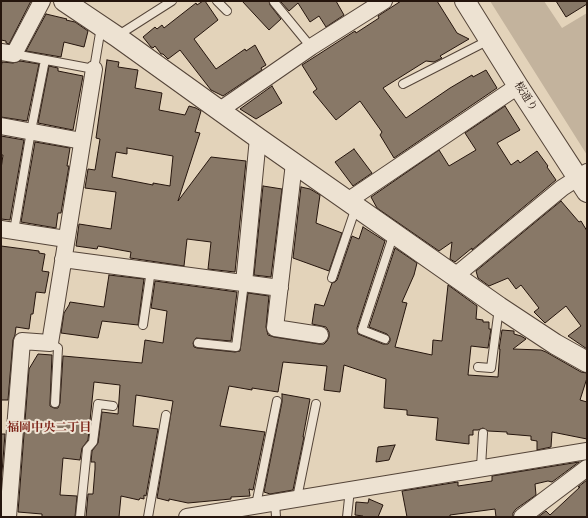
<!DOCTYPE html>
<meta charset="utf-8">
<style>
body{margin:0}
#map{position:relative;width:588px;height:518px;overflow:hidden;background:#e3d3ba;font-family:"IM FELL English",serif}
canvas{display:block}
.frame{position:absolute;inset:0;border:2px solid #25150d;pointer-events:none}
</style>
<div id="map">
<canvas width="588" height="518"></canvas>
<div class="frame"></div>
</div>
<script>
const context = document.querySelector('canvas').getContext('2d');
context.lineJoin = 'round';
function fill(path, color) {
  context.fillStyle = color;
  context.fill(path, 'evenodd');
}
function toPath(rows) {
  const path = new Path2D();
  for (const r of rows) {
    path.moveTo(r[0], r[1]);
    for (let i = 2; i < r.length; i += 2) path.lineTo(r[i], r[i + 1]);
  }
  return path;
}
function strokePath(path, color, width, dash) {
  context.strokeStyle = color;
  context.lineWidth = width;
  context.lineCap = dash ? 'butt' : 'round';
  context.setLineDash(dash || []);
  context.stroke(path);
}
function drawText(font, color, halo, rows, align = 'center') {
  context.font = font + ' "IM FELL English","Noto Serif JP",serif';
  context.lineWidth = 4;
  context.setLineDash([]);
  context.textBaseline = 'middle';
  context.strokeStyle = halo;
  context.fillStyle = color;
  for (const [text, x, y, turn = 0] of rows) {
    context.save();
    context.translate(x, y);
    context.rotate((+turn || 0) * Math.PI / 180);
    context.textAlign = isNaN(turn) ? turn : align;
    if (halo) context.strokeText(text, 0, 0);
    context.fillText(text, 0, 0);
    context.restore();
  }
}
const green = toPath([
 [490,1,544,1,562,28,587,13,587,155]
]);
const building = toPath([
 [1,1,31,1,9,44,6,43,6,41,1,40,1,1],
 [203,1,205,1,218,20,194,39,216,69,245,49,246,51,255,45,266,65,261,68,262,70,223,96,211,90,180,50,168,59,163,54,161,54,155,46,153,48,151,47,143,37,155,27,157,29,162,25,164,28,196,3,197,5,203,1],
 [242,1,269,1,270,5,281,19,269,30,242,1],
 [280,1,336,1,344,15,326,27,319,16,310,22,298,3,289,11,280,1],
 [401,1,437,1,457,33,469,39,440,56,442,58,434,62,426,61,383,88,406,118,450,88,472,75,473,77,486,70,497,88,394,158,380,135,382,132,360,101,336,120,313,92,317,89,302,65,355,31,356,33,379,18,378,16,401,1],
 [556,1,587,1,587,4,566,17,556,1],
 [46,14,67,19,66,20,75,22,88,31,84,47,64,42,61,57,26,51,46,14],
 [107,60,119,62,118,67,138,70,135,88,162,93,159,110,185,115,189,106,196,108,201,111,195,132,200,133,178,201,211,157,246,161,235,272,208,269,211,242,187,239,184,266,130,258,131,252,98,246,97,249,76,246,79,224,111,229,116,192,85,188,88,169,95,170,100,139,96,138,107,60],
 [127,148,173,156,170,186,153,183,153,185,112,177,116,152,127,154,127,148],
 [20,61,39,64,27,121,1,117,1,68,2,62,13,63,20,61],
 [49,66,58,68,58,71,83,76,73,130,38,123,49,66],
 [272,86,282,103,256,119,240,109,272,86],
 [505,106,520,130,497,143,511,165,518,160,520,163,537,151,548,166,547,167,556,180,472,250,472,248,455,262,450,259,452,242,439,251,377,208,371,197,439,150,449,166,476,150,465,133,505,106],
 [1,136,24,140,10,220,1,219,1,169,3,155,1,155,1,136],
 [35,142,70,148,67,166,69,166,61,213,58,213,56,228,21,222,35,142],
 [354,149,372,173,353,186,335,162,354,149],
 [263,186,282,189,271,277,254,275,263,186],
 [301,187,310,189,320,195,316,223,342,233,329,271,293,258,301,187],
 [561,201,579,222,581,221,587,231,587,349,568,336,581,326,566,306,545,323,534,312,539,308,521,285,516,289,508,278,489,286,478,278,476,271,561,201],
 [363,227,385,241,357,328,358,334,383,344,388,344,390,341,390,338,387,334,369,327,395,248,417,263,414,275,402,302,407,303,395,347,432,355,433,340,442,341,448,285,477,306,476,319,483,320,483,322,489,322,489,329,491,329,488,348,471,346,468,375,498,377,500,349,499,349,502,330,514,331,514,334,521,336,526,339,513,349,541,350,546,352,581,372,587,373,587,378,580,400,587,402,587,439,552,432,551,447,537,450,537,441,531,440,531,436,507,434,507,432,488,431,483,428,478,430,473,430,473,435,469,435,469,444,436,440,438,418,407,415,407,410,384,408,386,379,344,365,340,392,324,390,327,366,283,362,278,392,252,388,252,390,229,386,220,426,265,432,253,490,249,489,250,496,231,497,231,499,188,503,169,499,169,501,157,498,173,401,136,395,133,426,158,429,146,496,144,495,144,499,140,498,139,500,121,496,119,517,86,517,88,494,93,494,95,469,95,462,91,462,92,451,98,443,102,412,118,414,120,385,94,382,88,440,82,448,80,460,63,458,60,495,77,496,75,517,42,517,42,514,18,512,29,369,38,354,52,355,50,403,50,406,54,408,58,408,60,403,63,356,142,363,145,340,163,343,167,311,151,308,155,281,237,292,231,341,196,338,193,343,194,347,197,348,235,352,240,351,248,293,269,296,266,327,268,335,274,337,319,344,324,344,327,341,329,337,329,332,326,327,312,324,315,304,324,306,332,283,335,282,337,280,352,236,359,239,363,227],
 [1,246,39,251,39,253,45,254,42,271,49,272,45,293,36,292,33,314,31,314,29,329,16,327,15,335,13,340,8,400,1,400,1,246],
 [109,275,144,279,138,325,102,321,98,338,61,333,64,313,69,305,70,302,104,307,109,275],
 [282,394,310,399,303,437,304,437,293,490,270,494,264,492,282,402,282,394],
 [1,434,5,434,1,485,1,434],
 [395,445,389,460,376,462,378,447,395,445],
 [579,462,552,482,548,481,535,484,536,495,516,509,513,513,513,517,496,517,495,509,450,515,450,517,407,517,402,491,458,482,458,486,492,481,492,476,579,462],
 [587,480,587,517,538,517,546,511,550,515,580,487,578,487,587,480],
 [369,499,383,505,378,517,362,517,363,516,355,515,356,502,368,503,369,499]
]);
const service = toPath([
 [217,1,227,11],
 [274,2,311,47],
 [117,36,172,1],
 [14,54,94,69,101,27],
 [403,84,489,40],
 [14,231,31,131,45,60],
 [332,278,356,207],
 [143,325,151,270],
 [385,339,362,330,394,233],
 [50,343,58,348,55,403],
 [198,343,236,347,244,283],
 [478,367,491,368,499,308],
 [481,467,483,433],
 [297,498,316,404],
 [275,502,276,517],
 [256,505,277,401],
 [80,517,87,449,93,442,98,404,113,406],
 [148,517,166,415],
 [347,517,350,489]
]);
const minor = toPath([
 [1,52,14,54,42,1],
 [220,110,311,47,384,1],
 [1,126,82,141],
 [294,163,275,328,320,335],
 [349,200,518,86],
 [1,229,66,239],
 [63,259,280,288],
 [455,276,562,188,587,172],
 [244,283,258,138],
 [8,517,22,341,50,343,94,69],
 [187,517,587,451],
 [522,517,587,468]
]);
const tertiary = toPath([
 [64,1,116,36,258,138,499,307,555,344,587,362],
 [465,1,518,86,587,192]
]);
const streetNames = [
 ["桜通り",525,97,57]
];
const neighbourhoodNames = [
 ["福岡中央二丁目",49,429]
];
fill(green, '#c3b39d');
fill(building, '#887867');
strokePath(building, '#25150d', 1);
strokePath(service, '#544438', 10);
strokePath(minor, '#544438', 18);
strokePath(tertiary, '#544438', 22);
strokePath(service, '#ede2d2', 8);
strokePath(minor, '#ede2d2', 16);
strokePath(tertiary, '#ede2d2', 20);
drawText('11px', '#25150d', '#ede2d2', streetNames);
drawText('bold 12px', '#7a1f14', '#ede2d2', neighbourhoodNames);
</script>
